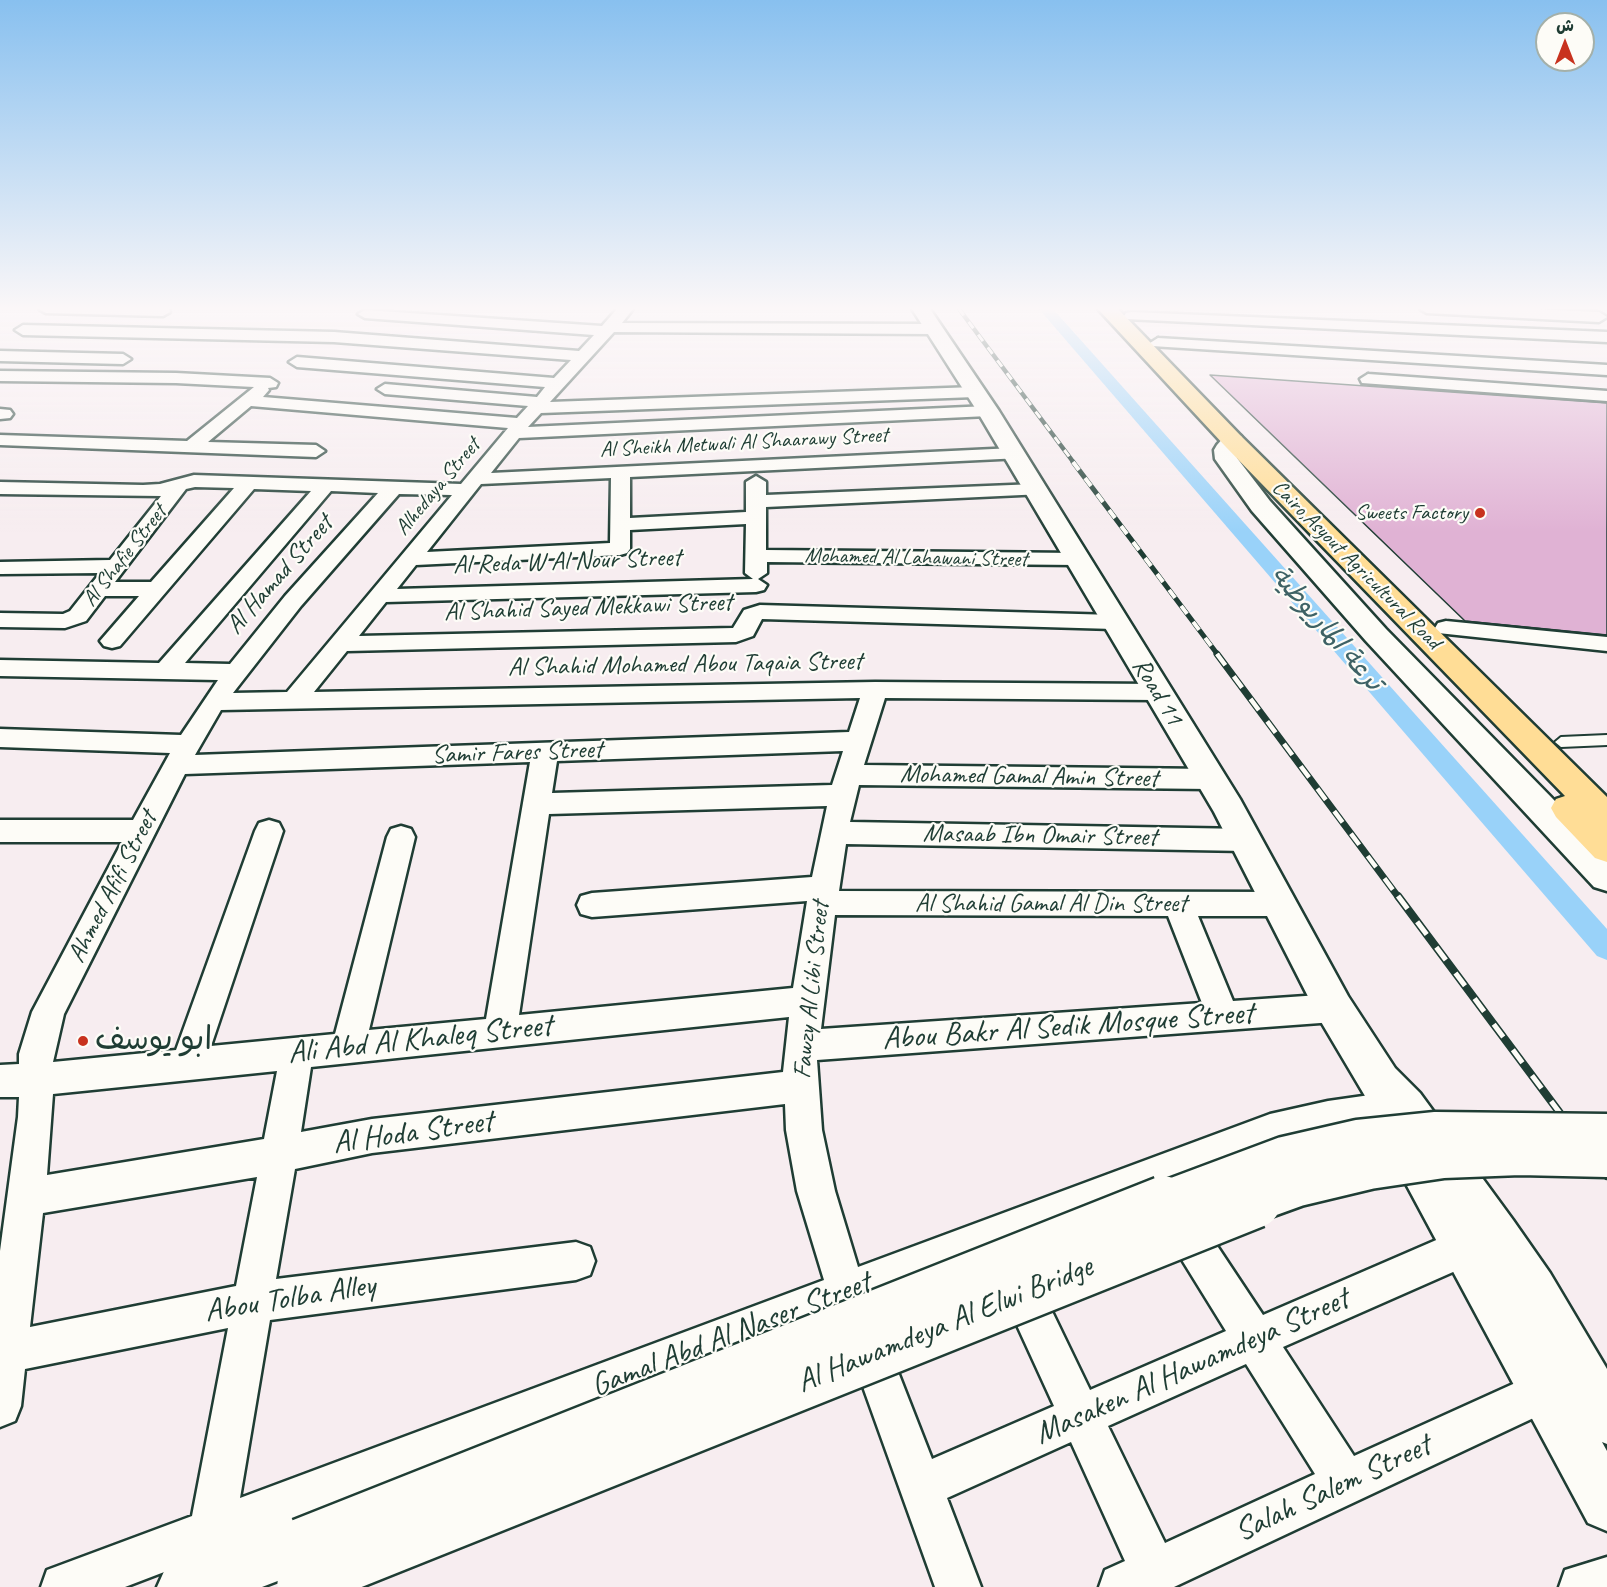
<!DOCTYPE html>
<meta charset="utf-8">
<style>
body{margin:0}
#map{position:relative;width:1607px;height:1587px;overflow:hidden;background:#f7edf0;font-family:Caveat,"Playpen Sans Arabic",sans-serif}
canvas{display:block}
.north{position:absolute;left:1535px;top:12px;width:60px;height:60px;box-sizing:border-box;background:#fdfcf7;border:2px solid #a4b0a9;border-radius:50%;rotate:0deg;font-size:16px;font-weight:700;line-height:24px;text-align:center;color:#1f3d34}
.north::after{content:'';display:block;margin:auto;width:21px;height:27px;background:#c8321e;clip-path:polygon(50% 0,100% 100%,50% 72%,0 100%)}
</style>
<div id="map">
<canvas width="1607" height="1587"></canvas>
<div class="north">ش</div>
</div>
<script>
const context = document.querySelector('canvas').getContext('2d');
context.lineJoin = 'round';
function toPath(rows) {
  const path = new Path2D();
  for (const r of rows) {
    path.moveTo(r[0], r[1]);
    for (let i = 2; i < r.length; i += 2) path.lineTo(r[i], r[i + 1]);
  }
  return path;
}
function fill(path, color) {
  context.fillStyle = color;
  context.fill(path, 'evenodd');
}
function strokePath(path, color, width, dash) {
  context.strokeStyle = color;
  context.lineWidth = width;
  context.lineCap = dash ? 'butt' : 'round';
  context.setLineDash(dash || []);
  context.stroke(path);
}
function drawText(font, color, halo, rows, align = 'center') {
  context.font = font + ' Caveat,"Playpen Sans Arabic",sans-serif';
  context.lineWidth = 4.5;
  context.setLineDash([]);
  context.textBaseline = 'middle';
  context.strokeStyle = halo;
  context.fillStyle = color;
  for (const [text, x, y, turn = 0] of rows) {
    context.save();
    context.translate(x, y);
    context.rotate((+turn || 0) * Math.PI / 180);
    context.textAlign = isNaN(turn) ? turn : align;
    if (halo) context.strokeText(text, 0, 0);
    context.fillText(text, 0, 0);
    context.restore();
  }
}
const canal = toPath([
 [1039,309,1053,309,1607,929,1607,960,1597,956,1039,309]
]);
const building = toPath([
 [1210,375,1607,403,1607,635,1465,621,1210,375]
]);
const lane = toPath([
 [1607,735,1607,745,1561,747,1555,742,1561,737,1607,735]
]);
const street = toPath([
 [39,309,169,309,170,312,163,316,46,313,39,309],
 [617,309,633,309,622,323,933,324,941,329,933,334,614,332,550,402,975,387,983,392,975,397,541,413,528,427,988,406,997,411,988,416,519,438,491,473,1014,448,1021,450,1023,454,1021,458,630,477,630,518,746,512,746,482,756,476,766,482,766,495,1036,484,1043,486,1046,490,1043,494,766,507,766,550,1077,553,1084,555,1088,559,1084,563,1077,565,767,562,767,573,758,579,767,585,764,590,756,592,386,602,359,636,733,628,744,610,760,605,1114,615,1122,617,1125,622,1122,627,1114,629,762,619,753,636,736,642,347,651,314,692,875,682,1157,684,1166,686,1169,692,1166,698,1157,700,885,698,864,765,1210,769,1219,772,1223,779,1219,786,1210,789,859,785,850,822,1246,829,1256,832,1260,840,1256,848,1246,851,846,844,839,891,1281,892,1292,895,1296,904,1292,913,1281,916,1198,916,1233,1001,1334,994,1345,998,1350,1008,1345,1018,1334,1022,817,1060,822,1130,835,1191,858,1267,1270,1114,1328,1101,1405,1090,1417,1095,1422,1107,1417,1119,1405,1124,1328,1135,1270,1148,871,1301,873,1307,867,1321,853,1327,839,1321,836,1315,125,1587,41,1587,47,1570,192,1516,228,1328,25,1369,21,1406,15,1421,0,1427,0,1251,18,1117,19,1097,0,1097,0,1065,19,1064,19,1054,32,1012,122,842,0,842,0,820,133,820,170,753,0,747,0,729,181,735,218,680,0,676,0,660,159,663,311,491,254,489,120,646,112,648,104,646,100,641,139,596,105,596,86,621,65,628,0,627,0,613,63,614,70,611,100,573,0,574,0,562,110,560,161,496,0,494,0,482,143,485,160,484,194,475,461,484,508,428,251,406,208,442,316,445,325,451,316,457,0,445,0,435,187,441,254,387,176,383,0,381,0,371,176,373,270,378,278,383,276,387,268,388,269,390,263,397,517,418,528,406,385,394,377,389,385,384,537,397,545,387,297,367,289,362,297,357,554,378,571,360,334,342,23,335,15,330,23,325,334,332,579,351,594,335,365,318,358,314,365,310,602,326,617,309],
 [611,478,610,543,427,552,481,484,611,478],
 [195,487,234,488,151,582,115,582,186,489,195,487],
 [331,491,378,493,285,596,230,664,185,663,331,491],
 [399,494,452,495,287,692,233,693,301,606,399,494],
 [746,524,745,573,753,579,397,589,416,565,620,555,627,553,630,549,630,530,746,524],
 [860,698,849,732,195,755,221,710,860,698],
 [843,751,832,785,552,793,557,761,843,751],
 [530,762,486,1019,369,1030,415,837,411,829,401,826,391,829,387,837,335,1034,211,1046,283,831,279,823,269,820,259,823,255,831,176,1050,53,1062,64,1014,185,774,530,762],
 [827,806,812,877,592,893,581,896,577,905,581,914,592,917,807,901,793,988,519,1015,549,814,827,806],
 [835,915,1168,916,1202,1003,821,1029,835,915],
 [789,1017,783,1072,372,1119,301,1132,311,1067,789,1017],
 [277,1071,264,1139,47,1175,53,1094,277,1071],
 [785,1104,786,1130,797,1191,824,1280,240,1498,270,1320,576,1280,590,1275,595,1261,590,1247,576,1242,276,1279,295,1169,372,1153,785,1104],
 [257,1177,236,1286,30,1327,43,1213,257,1177],
 [1420,309,1533,309,1599,312,1607,317,1599,322,1427,313,1420,309],
 [1131,312,1607,332,1607,342,1126,319,1124,316,1126,313,1131,312],
 [1158,338,1607,365,1607,375,1152,346,1150,343,1158,338],
 [0,351,123,354,131,359,123,364,0,361,0,351],
 [1368,374,1607,391,1607,401,1362,383,1360,379,1368,374],
 [0,409,10,410,13,414,10,418,0,419,0,409],
 [1446,621,1607,637,1607,651,1438,633,1435,628,1438,623,1446,621],
 [1179,1202,1192,1208,1263,1315,1464,1228,1478,1233,1483,1247,1478,1261,1283,1347,1354,1456,1544,1370,1559,1376,1565,1391,1559,1406,1174,1587,1099,1587,1105,1570,1125,1561,1071,1442,947,1498,981,1587,935,1587,848,1345,854,1331,868,1325,882,1331,932,1459,1054,1406,999,1286,1005,1272,1019,1266,1033,1272,1090,1390,1226,1331,1166,1234,1160,1221,1166,1208,1179,1202],
 [1246,1364,1315,1474,1165,1543,1108,1426,1246,1364],
 [1607,1557,1607,1587,1559,1587,1565,1570,1607,1557]
]);
const secondary = toPath([
 [912,309,930,309,999,411,1240,799,1348,996,1395,1068,1420,1093,1513,1220,1550,1273,1607,1369,1607,1444,1602,1442,1607,1451,1607,1531,1588,1523,1391,1156,1384,1141,1392,1125,1365,1096,1320,1020,1214,812,977,411,912,309],
 [1233,434,1241,436,1244,441,1236,451,1237,458,1270,501,1386,629,1607,854,1607,891,1594,887,1366,641,1252,511,1215,459,1214,450,1217,445,1225,436,1233,434],
 [302,1516,322,1524,330,1544,322,1564,262,1587,157,1587,166,1567,302,1516]
]);
const highway = toPath([
 [1098,309,1118,309,1241,436,1607,797,1607,862,1595,858,1556,817,1551,808,1556,799,1565,796,1225,446,1098,309]
]);
const railFar3 = toPath([
 [959,309,1074,463]
]);
const railFar2 = toPath([
 [1073,462,1218,655]
]);
const railFar1 = toPath([
 [1217,654,1399,898]
]);
const rail = toPath([
 [1398,896,1607,1176]
]);
const secondaryBridgeFar1 = toPath([
 [1161,1203,1284,1157,1358,1140,1436,1132,1607,1134],
 [1251,1203,1298,1186,1369,1169,1443,1158,1520,1155,1607,1157]
]);
const secondaryBridge = toPath([
 [302,1544,1164,1202],
 [303,1583,1255,1202]
]);
const markers = [
 [1480,513,6,"#c8321e"],
 [83,1041,6,"#c8321e"]
];
const farStreetnames = [
 ["Al Sheikh Metwali Al Shaarawy Street",744,443,-3],
 ["Alhedaya Street",438,487,-50],
 ["Al Shafie Street",125,556,-52],
 ["Mohamed Al Lahawani Street",916,558,1],
 ["Cairo,Asyout Agricultural Road",1356,565,45]
];
const farPoinames = [
 ["Sweets Factory",1468,513]
];
const streetNames = [
 ["Al Reda W Al Nour Street",567,562,-2],
 ["Al Hamad Street",280,575,-49],
 ["Al Shahid Sayed Mekkawi Street",588,608,-2],
 ["Al Shahid Mohamed Abou Taqaia Street",685,665,-1],
 ["Road 11",1157,692,59],
 ["Samir Fares Street",517,753,-2],
 ["Mohamed Gamal Amin Street",1029,777,1],
 ["Masaab Ibn Omair Street",1040,836,1],
 ["Ahmed Afifi Street",113,887,-63],
 ["Al Shahid Gamal Al Din Street",1051,904],
 ["Fawzy Al Libi Street",812,990,-84]
];
const waterNames = [
 ["ترعة الماريوطية",1326,629,49]
];
const nearStreetnames = [
 ["Abou Bakr Al Sedik Mosque Street",1068,1027,-4],
 ["Ali Abd Al Khaleq Street",420,1040,-6],
 ["Al Hoda Street",413,1133,-8],
 ["Abou Tolba Alley",290,1299,-9],
 ["Al Hawamdeya Al Elwi Bridge",945,1325,-22],
 ["Gamal Abd Al Naser Street",731,1335,-21],
 ["Masaken Al Hawamdeya Street",1192,1367,-24],
 ["Salah Salem Street",1333,1489,-25]
];
const nearPoinames = [
 ["ابو يوسف",95,1041]
];
fill(canal, '#99d2f9');
fill(building, '#e0b2d4');
strokePath(building, '#1f3d34', 1.5);
strokePath(lane, '#1f3d34', 4);
strokePath(street, '#1f3d34', 5);
strokePath(secondary, '#1f3d34', 5);
strokePath(highway, '#1f3d34', 5);
fill(lane, '#fdfcf7');
fill(street, '#fdfcf7');
fill(secondary, '#fdfcf7');
fill(highway, '#ffdd96');
strokePath(railFar3, '#1f3d34', 4.5);
strokePath(railFar2, '#1f3d34', 5);
strokePath(railFar1, '#1f3d34', 7);
strokePath(rail, '#1f3d34', 8);
strokePath(railFar3, '#fdfcf7', 3, [8]);
strokePath(railFar2, '#fdfcf7', 4, [10]);
strokePath(railFar1, '#fdfcf7', 4.5, [14]);
strokePath(rail, '#fdfcf7', 5, [16]);
strokePath(secondaryBridgeFar1, '#1f3d34', 45, []);
strokePath(secondaryBridge, '#1f3d34', 56, []);
strokePath(secondaryBridgeFar1, '#fdfcf7', 40);
strokePath(secondaryBridge, '#fdfcf7', 51);
const sky = context.createLinearGradient(0, 0, 0, 532);
sky.addColorStop(0, '#88c0ef');
sky.addColorStop(0.58, '#fbf7f8');
sky.addColorStop(1, '#fbf7f800');
context.fillStyle = sky;
context.fillRect(0, 0, 1607, 532);
for (const [x, y, r, color] of markers) {
  const dot = new Path2D();
  dot.arc(x, y, r, 0, 2 * Math.PI);
  context.fillStyle = color;
  context.fill(dot);
  strokePath(dot, '#fdfcf7', 2);
}
drawText('22px', '#1f3d34', '#fdfcf7', farStreetnames);
drawText('22px', '#1f3d34', '#fdfcf7', farPoinames, 'right');
drawText('26px', '#1f3d34', '#fdfcf7', streetNames);
drawText('italic 27px', '#3e6265', '#fdfcf7', waterNames);
drawText('32px', '#1f3d34', '#fdfcf7', nearStreetnames);
drawText('32px', '#1f3d34', '#fdfcf7', nearPoinames, 'left');
</script>
